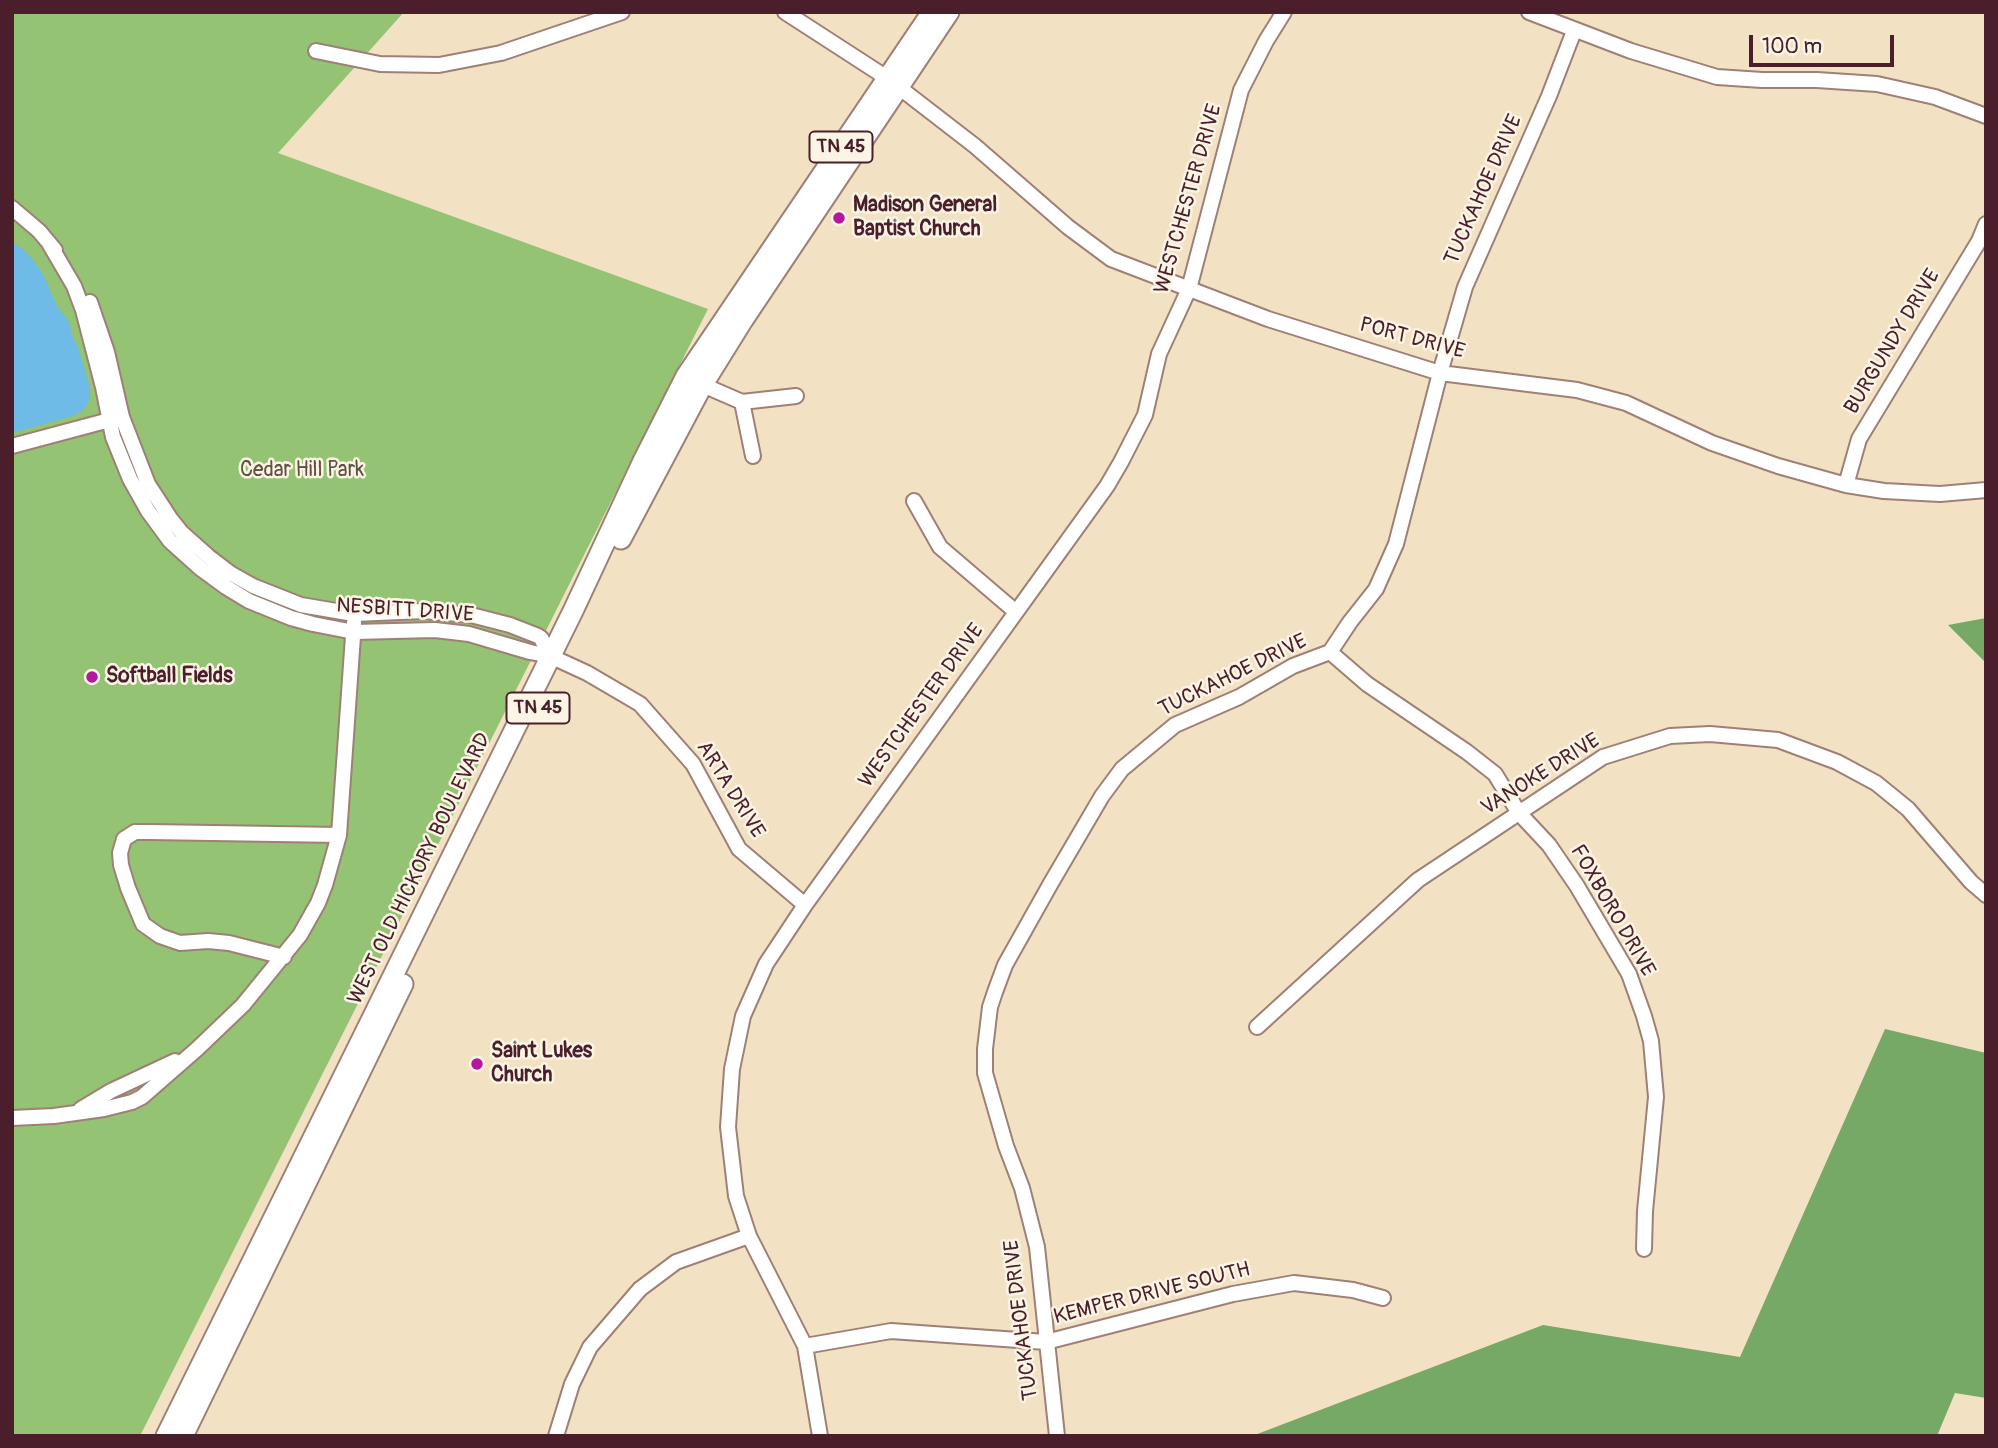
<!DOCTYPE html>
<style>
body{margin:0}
#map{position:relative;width:1998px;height:1448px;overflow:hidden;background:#f3e1c3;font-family:Pangolin,sans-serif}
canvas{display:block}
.frame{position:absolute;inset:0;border:14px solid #4a1f2b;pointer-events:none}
.scale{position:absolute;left:1749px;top:35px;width:145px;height:32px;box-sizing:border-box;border:4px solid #4a1f2b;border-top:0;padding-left:9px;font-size:21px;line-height:24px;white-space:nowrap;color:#4a1f2b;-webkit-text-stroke:5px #fcf5e5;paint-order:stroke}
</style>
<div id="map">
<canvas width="1998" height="1448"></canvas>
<div class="frame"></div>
<div class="scale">100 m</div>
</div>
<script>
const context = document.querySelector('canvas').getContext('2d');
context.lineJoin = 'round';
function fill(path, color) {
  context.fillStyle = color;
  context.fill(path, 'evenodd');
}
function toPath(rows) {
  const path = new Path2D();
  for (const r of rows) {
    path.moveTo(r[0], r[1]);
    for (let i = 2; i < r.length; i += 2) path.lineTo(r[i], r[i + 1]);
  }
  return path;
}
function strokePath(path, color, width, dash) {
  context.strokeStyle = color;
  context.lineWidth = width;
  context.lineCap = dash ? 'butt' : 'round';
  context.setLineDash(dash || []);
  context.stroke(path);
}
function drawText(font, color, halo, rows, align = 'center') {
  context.font = font + ' Pangolin,sans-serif';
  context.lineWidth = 5;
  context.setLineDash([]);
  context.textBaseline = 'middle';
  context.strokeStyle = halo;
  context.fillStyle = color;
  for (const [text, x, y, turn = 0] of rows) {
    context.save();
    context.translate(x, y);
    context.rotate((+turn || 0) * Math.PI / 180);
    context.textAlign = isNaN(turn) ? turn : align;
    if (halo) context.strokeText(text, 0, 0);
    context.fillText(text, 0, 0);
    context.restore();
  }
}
const green = toPath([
 [12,12,404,12,278,153,708,309,140,1436,12,1436]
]);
const forest = toPath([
 [1986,618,1986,663,1948,625],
 [1885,1029,1986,1053,1986,1398,1955,1393,1937,1436,1252,1436,1543,1325,1740,1357]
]);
const water = toPath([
 [12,242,24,250,33,260,43,274,57,306,70,323,71,333,79,350,90,389,90,399,85,408,80,412,72,416,12,433]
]);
const minor = toPath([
 [785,12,887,78,975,146,1068,227,1111,259,1268,319,1440,373,1577,390,1626,403,1712,443,1778,466,1846,485,1884,491,1940,494,1986,490],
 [1529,12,1631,51,1717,77,1762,80,1817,80,1877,84,1935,97,1986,116],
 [316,51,380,64,439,65,501,53,622,12],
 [12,208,39,231,55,250],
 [50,245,74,286,83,310,103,387,113,437,130,479,148,511,170,541,200,568,226,587,249,601,291,618,313,624,354,632,435,630,469,634,530,652,550,656,587,673,640,704,693,764,739,849,805,905],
 [90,302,107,352,122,417,148,484,170,518,182,533,209,557,230,573,253,586,301,605,354,614,423,611,471,615,510,625,538,636,541,638,550,656],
 [696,382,742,402,796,396],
 [742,402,753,456],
 [12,446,117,418],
 [1846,485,1859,439,1979,241,1986,224],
 [914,501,940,547,1016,612],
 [1330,652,1367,684,1467,752,1495,774,1519,813,1549,845,1577,886,1629,974,1644,1016,1651,1041,1656,1097,1645,1211,1644,1249],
 [284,957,229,943,208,941,180,943,160,936,143,924,128,888,121,865,120,853,124,839,135,832,149,832,339,835],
 [1257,1027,1418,880,1603,757,1670,736,1710,734,1778,740,1837,762,1876,783,1908,809,1971,882,1986,895],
 [81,1109,111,1091,175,1061],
 [12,1118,54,1116,104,1109,132,1102,142,1097,197,1049,243,1005,300,935,318,903,325,885,339,835,354,622],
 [805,1346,891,1331,1046,1342,1233,1294,1294,1283,1353,1290,1383,1298],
 [556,1436,572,1384,590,1347,640,1289,676,1262,749,1236],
 [820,1436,805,1346,749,1236,736,1196,728,1127,732,1069,743,1016,766,964,805,905,1107,486,1121,462,1145,415,1159,354,1189,289,1241,90,1266,41,1284,12],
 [1057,1436,1037,1247,1022,1188,1006,1146,985,1073,985,1049,990,1007,995,992,1005,965,1051,883,1102,796,1122,769,1175,725,1239,697,1293,666,1330,652,1350,622,1376,589,1396,544,1440,373,1465,287,1549,96,1574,31]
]);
const major = toPath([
 [621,539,702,386,743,320,949,12],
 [166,1436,573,611,643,461,686,376,932,12],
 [183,1436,403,984]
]);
const markers = [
 [839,218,7,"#b5179e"],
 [92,677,7,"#b5179e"],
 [477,1064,7,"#b5179e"]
];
const shields = [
 [841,147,63],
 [538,708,63]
];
const shieldNames = [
 ["TN 45",841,147],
 ["TN 45",538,708]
];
const streetNames = [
 ["TUCKAHOE DRIVE",1484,190,-66],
 ["WESTCHESTER DRIVE",1189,199,-74],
 ["PORT DRIVE",1412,339,15],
 ["BURGUNDY DRIVE",1893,342,-59],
 ["NESBITT DRIVE",405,611,4],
 ["TUCKAHOE DRIVE",1233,676,-26],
 ["WESTCHESTER DRIVE",922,706,-54],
 ["VANOKE DRIVE",1541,775,-32],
 ["ARTA DRIVE",730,790,58],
 ["WEST OLD HICKORY BOULEVARD",420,869,-64],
 ["FOXBORO DRIVE",1612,911,60],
 ["KEMPER DRIVE SOUTH",1152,1294,-14],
 ["TUCKAHOE DRIVE",1022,1320,-97]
];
const poiNames = [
 ["Madison General",853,206],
 ["Baptist Church",853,230],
 ["Softball Fields",106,677],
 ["Saint Lukes",491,1052],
 ["Church",491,1076]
];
const parkNames = [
 ["Cedar Hill Park",302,471]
];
fill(green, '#93c373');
fill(forest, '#76a965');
fill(water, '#6ebbe8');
strokePath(minor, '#9e8077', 18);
strokePath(major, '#9e8077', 23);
strokePath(minor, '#fff', 14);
strokePath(major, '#fff', 19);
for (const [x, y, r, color] of markers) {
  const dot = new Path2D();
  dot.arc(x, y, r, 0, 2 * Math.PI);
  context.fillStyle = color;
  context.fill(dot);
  strokePath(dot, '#fcf5e5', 2.5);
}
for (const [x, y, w] of shields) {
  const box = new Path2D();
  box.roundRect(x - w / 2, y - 15.5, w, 31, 5);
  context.fillStyle = '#fcf5e5';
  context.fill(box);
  strokePath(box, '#4a1f2b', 2);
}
drawText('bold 19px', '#4a1f2b', null, shieldNames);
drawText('21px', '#4a1f2b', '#fcf5e5', streetNames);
drawText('bold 21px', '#4a1f2b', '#fcf5e5', poiNames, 'left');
drawText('21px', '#605041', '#fcf5e5', parkNames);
</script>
